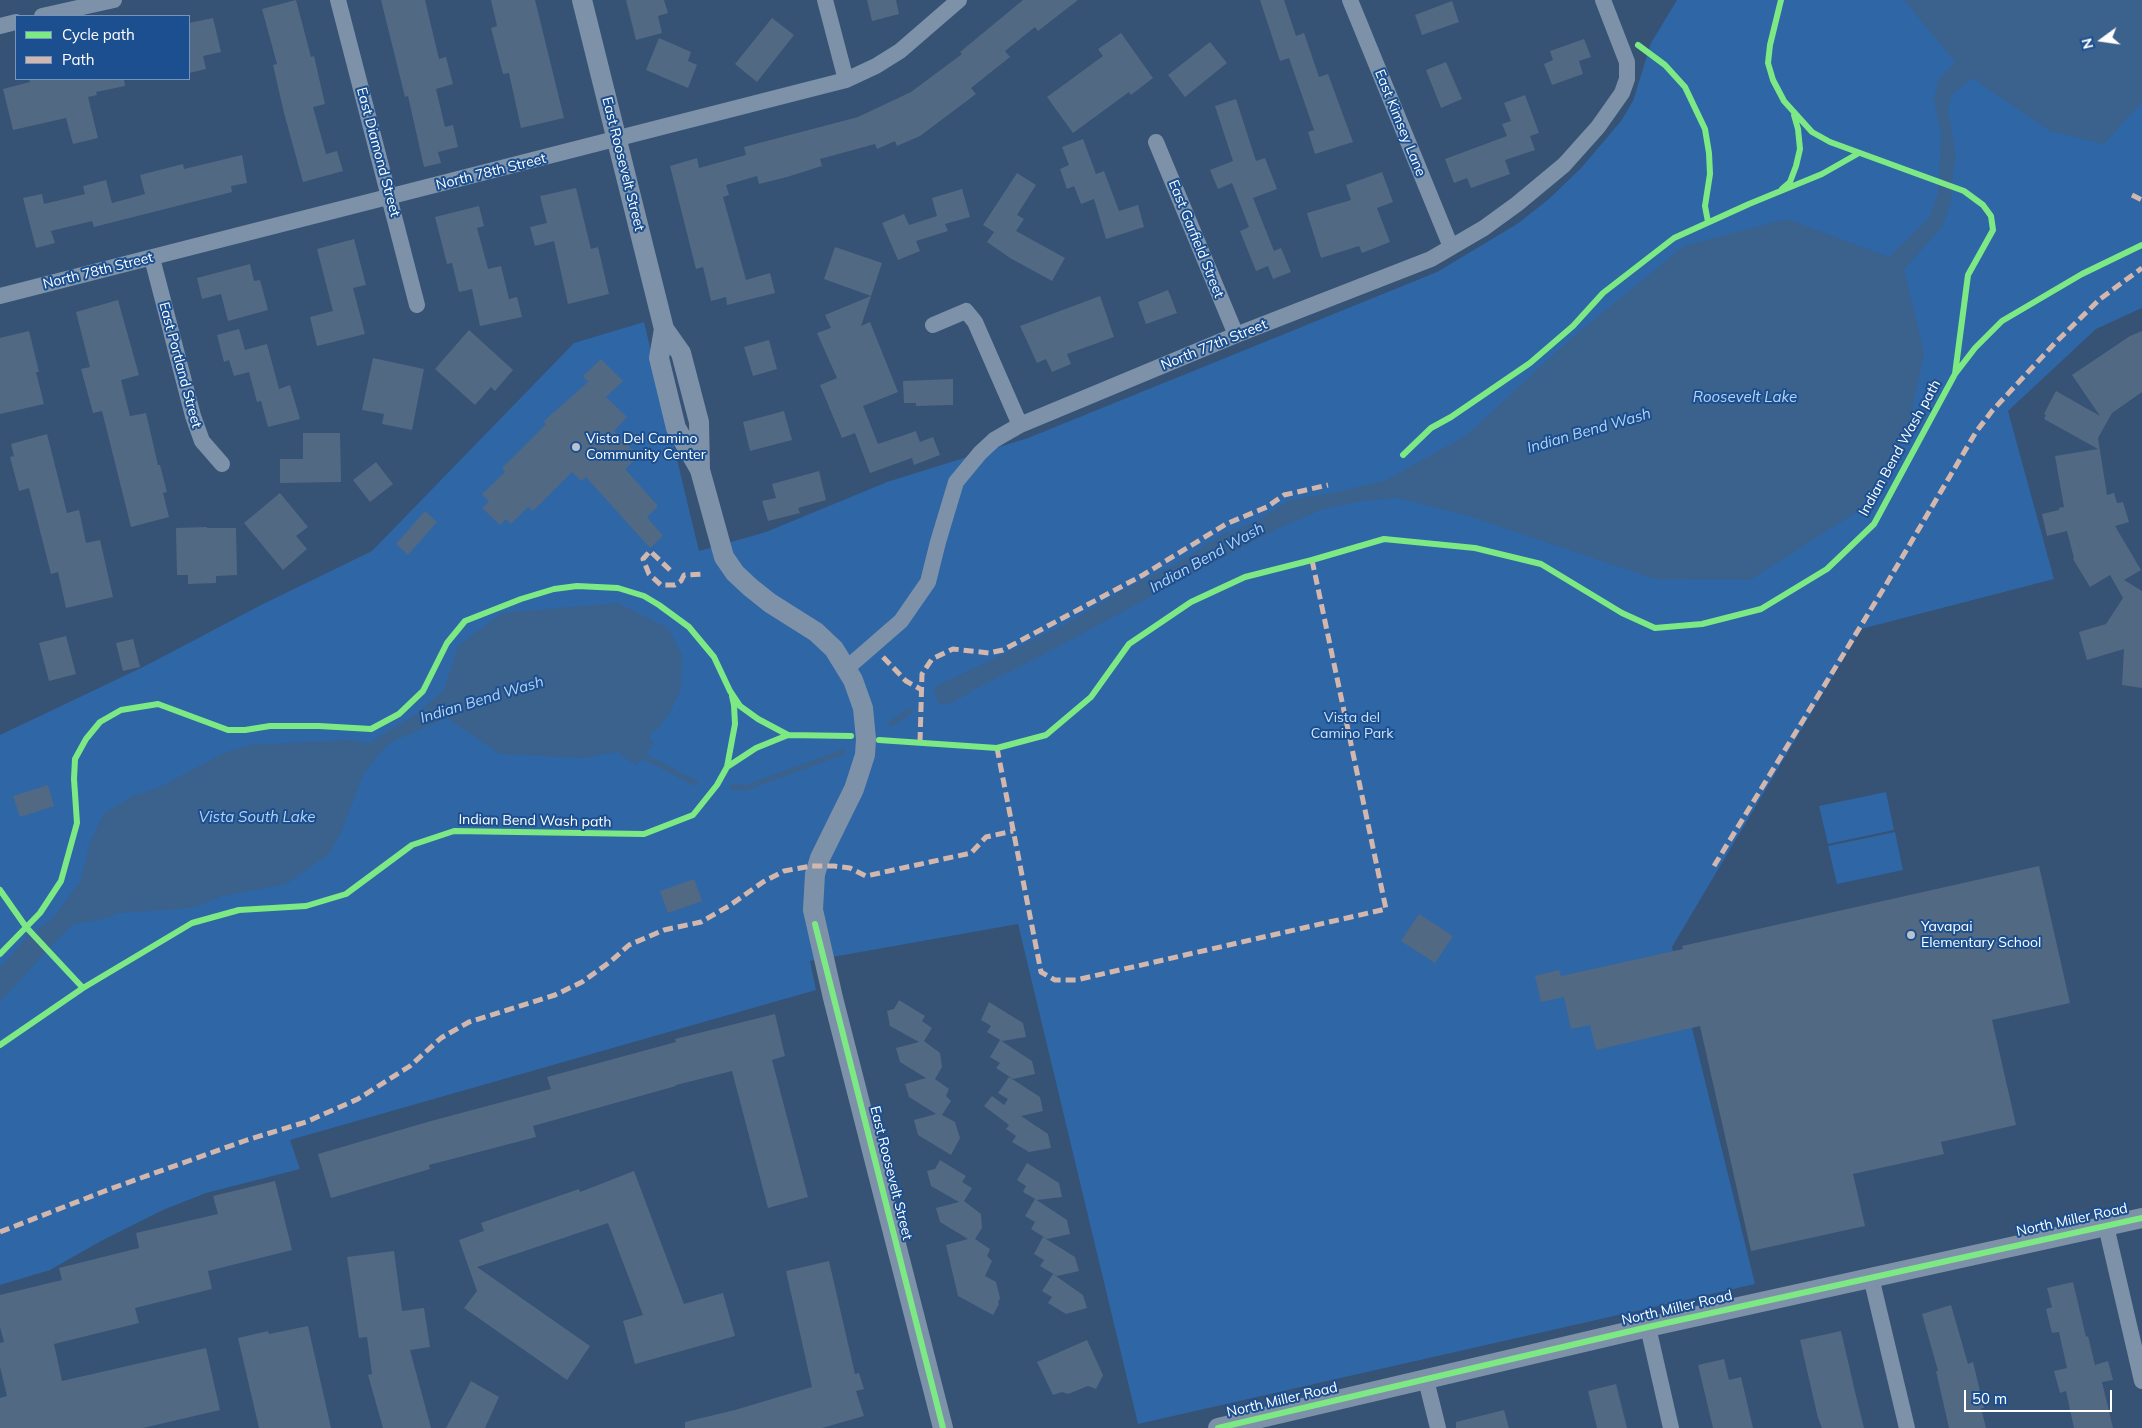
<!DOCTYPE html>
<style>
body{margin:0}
#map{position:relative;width:2142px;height:1428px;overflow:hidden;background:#365274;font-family:Mulish,sans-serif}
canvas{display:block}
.legend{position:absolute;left:15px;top:15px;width:175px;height:65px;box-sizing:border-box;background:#1b4f8f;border:1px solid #7695bc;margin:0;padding:6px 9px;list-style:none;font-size:15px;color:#fff}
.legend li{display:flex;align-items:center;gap:10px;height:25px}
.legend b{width:25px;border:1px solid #7695bc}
.north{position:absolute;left:2077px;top:15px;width:50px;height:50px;-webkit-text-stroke:4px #1b4f8f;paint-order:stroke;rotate:256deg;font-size:14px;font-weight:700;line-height:20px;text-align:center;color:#fff}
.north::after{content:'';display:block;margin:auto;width:18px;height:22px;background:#fff;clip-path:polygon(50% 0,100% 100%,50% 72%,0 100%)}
.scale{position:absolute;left:1964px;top:1390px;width:148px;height:22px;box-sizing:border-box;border:2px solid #fff;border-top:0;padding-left:6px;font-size:15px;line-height:18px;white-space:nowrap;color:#fff;-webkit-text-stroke:4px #1b4f8f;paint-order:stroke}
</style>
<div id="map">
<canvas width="2142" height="1428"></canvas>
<ul class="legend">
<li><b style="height:6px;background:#7ce984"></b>Cycle path</li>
<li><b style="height:6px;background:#d1b7ad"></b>Path</li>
</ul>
<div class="north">N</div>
<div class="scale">50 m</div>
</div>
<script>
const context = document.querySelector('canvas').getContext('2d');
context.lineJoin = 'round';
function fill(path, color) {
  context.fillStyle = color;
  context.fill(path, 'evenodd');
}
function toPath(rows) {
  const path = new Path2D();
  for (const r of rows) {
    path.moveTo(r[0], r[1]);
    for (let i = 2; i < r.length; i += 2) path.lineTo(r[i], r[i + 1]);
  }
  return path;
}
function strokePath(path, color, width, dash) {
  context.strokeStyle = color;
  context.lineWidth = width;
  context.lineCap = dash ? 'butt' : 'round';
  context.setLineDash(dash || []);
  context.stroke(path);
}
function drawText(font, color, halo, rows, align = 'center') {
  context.font = font + ' Mulish,sans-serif';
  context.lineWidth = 4;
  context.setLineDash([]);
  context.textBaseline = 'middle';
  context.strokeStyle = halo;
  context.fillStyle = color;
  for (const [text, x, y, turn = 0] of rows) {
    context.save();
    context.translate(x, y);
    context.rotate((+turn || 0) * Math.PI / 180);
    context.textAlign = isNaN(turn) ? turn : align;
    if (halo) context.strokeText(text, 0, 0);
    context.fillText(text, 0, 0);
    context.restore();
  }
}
const green = toPath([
 [1677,0,2142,0,2142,308,2096,329,2008,411,2054,579,1861,629,1672,947,1755,1284,1138,1424,1018,924,810,961,816,990,290,1140,300,1169,206,1193,163,1210,101,1241,50,1270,0,1285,0,735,145,666,261,605,372,551,574,343,644,322,699,551,766,532,887,482,1028,438,1437,272,1517,224,1549,199,1582,167,1621,121,1633,101,1651,43],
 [1886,792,1894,830,1828,844,1819,806],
 [1895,832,1903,870,1837,884,1828,846]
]);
const water = toPath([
 [1904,0,2142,0,2142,102,2104,144,2050,131,1972,78,1952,95,1948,110,1956,156,1953,173,1951,202,1942,227,1904,269,1924,353,1906,437,1859,510,1750,580,1655,579,1469,516,1398,498,1362,501,1323,509,1281,527,1222,558,1037,658,973,690,952,703,939,704,933,688,1065,625,1125,589,1176,564,1222,535,1253,523,1291,500,1338,492,1387,480,1467,435,1567,342,1684,246,1787,219,1889,257,1929,218,1938,194,1940,162,1941,134,1934,101,1938,80,1955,62],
 [618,603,668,628,682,655,681,689,670,712,658,729,652,730,650,738,654,744,636,765,617,752,582,758,500,754,447,718,391,742,378,755,363,775,342,830,329,854,286,884,222,896,195,907,167,910,117,913,108,918,74,924,53,944,0,1002,0,968,27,937,52,919,80,882,90,843,104,813,135,795,158,788,224,753,250,745,351,740,368,744,418,713,444,690,458,646,502,613]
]);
const stream = toPath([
 [891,724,909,711],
 [639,750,643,756,695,783],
 [733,787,745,788,843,752]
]);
const building = toPath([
 [296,0,311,57,314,56,325,104,313,107,326,154,337,151,343,171,303,182,284,113,273,65,277,64,262,9],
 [381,0,425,0,439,59,446,57,453,84,436,89,445,127,453,125,458,147,438,152,441,163,424,167,408,96,405,97],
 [491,0,535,0,564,118,521,128,509,73,503,74,491,28,497,26],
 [626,0,664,0,668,13,658,16,662,33,636,40],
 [867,0,896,0,899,14,872,21],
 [1023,0,1078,0,1038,31,1035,27,1005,51,1010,57,971,88,976,94,920,136,897,146,895,141,877,149,875,144,820,159,822,166,787,177,759,184,757,176,726,185,729,195,723,197,746,280,770,273,775,293,727,305,726,297,711,301,703,267,696,269,670,166,697,158,699,168,746,155,744,147,858,117,911,92,962,54,960,52],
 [1260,0,1284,0,1296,36,1304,33,1319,77,1328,74,1353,142,1315,154,1308,132,1314,130,1289,58,1280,61],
 [1452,1,1459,22,1422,35,1415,15],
 [213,18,221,52,203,56,206,69,189,73,189,23],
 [772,18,794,35,757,82,735,64],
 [1121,33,1153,78,1131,95,1129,92,1073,133,1047,97,1103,56,1098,49],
 [659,38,691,52,688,61,697,65,688,88,646,70],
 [1584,39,1591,57,1579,61,1583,74,1552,85,1544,64,1553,60,1550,51],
 [1210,42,1227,63,1185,97,1168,75],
 [1446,62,1462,99,1441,108,1426,70],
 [29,79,124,79,125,86,96,92,97,95,88,97,98,138,73,144,66,118,13,130,3,89,30,82],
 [1525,95,1539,133,1530,136,1535,150,1505,160,1510,174,1471,188,1467,178,1454,183,1445,159,1507,136,1502,124,1511,121,1504,103],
 [1236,99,1256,161,1265,158,1277,189,1253,198,1274,251,1281,248,1291,272,1273,279,1268,266,1256,271,1240,231,1249,227,1232,183,1218,189,1210,170,1233,161,1215,106],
 [1083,139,1096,174,1104,171,1119,211,1138,205,1144,227,1106,239,1094,199,1081,204,1074,186,1067,189,1060,169,1069,165,1062,147],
 [242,155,247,183,231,186,232,192,94,227,92,221,51,231,55,243,36,248,23,198,42,194,44,204,85,194,83,186,106,180,112,203,145,194,140,175,183,164,184,169],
 [1382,172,1393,202,1377,208,1390,242,1362,253,1359,246,1321,258,1307,213,1351,200,1346,185],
 [1017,173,1036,185,1017,215,1024,219,1016,231,1065,258,1052,281,1010,258,987,242,994,232,983,225],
 [576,188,591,249,598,247,609,294,568,304,554,241,535,246,530,227,547,223,540,196],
 [962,189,970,217,945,224,948,231,916,241,920,251,898,260,882,223,904,214,909,225,937,216,932,198],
 [479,206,484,226,477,228,488,269,501,266,509,299,517,297,522,317,480,326,472,289,459,292,452,263,447,264,435,217],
 [354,239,366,285,353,288,365,334,317,346,310,317,333,311,317,249],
 [835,247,882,263,871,296,824,279],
 [250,264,254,281,260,280,268,310,228,321,221,294,202,299,197,278],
 [1168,290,1177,313,1146,324,1138,302],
 [871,296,861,326,870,322,898,392,863,406,878,444,916,431,920,442,933,437,940,455,914,465,912,458,870,473,855,433,842,438,820,385,837,378,817,333,831,328,825,315],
 [1100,296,1114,337,1067,354,1071,364,1052,372,1046,359,1037,363,1020,326],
 [118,300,139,375,121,380,130,416,146,413,158,465,160,465,167,492,163,493,169,517,131,527,102,411,93,413,81,369,90,367,76,312],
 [239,329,245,350,267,344,279,389,290,385,300,419,268,427,261,401,257,402,249,372,234,376,229,360,224,362,217,335],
 [469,330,513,370,495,391,491,387,475,405,435,369],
 [29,331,39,372,36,372,44,404,0,414,0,338],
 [2142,331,2142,392,2112,413,2098,438,2107,495,2114,493,2117,503,2123,502,2129,522,2115,526,2141,570,2124,580,2142,591,2142,688,2122,685,2124,649,2087,660,2079,632,2106,624,2123,598,2110,575,2090,587,2073,559,2074,558,2067,531,2047,536,2042,514,2059,510,2059,508,2064,507,2055,456,2098,449,2044,419,2046,415,2044,414,2050,402,2056,391,2100,416,2072,375,2130,336],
 [769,340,777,369,753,376,744,347],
 [373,358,424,369,412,430,382,424,384,414,362,410],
 [601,359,623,381,606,397,627,417,614,431,639,456,625,469,658,506,647,517,663,536,650,548,586,477,581,481,572,472,533,511,528,507,511,524,506,519,500,525,482,508,489,502,482,494,505,472,502,468,546,424,544,421,588,382,583,376],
 [953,379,953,405,916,406,916,403,904,403,903,381],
 [784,411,792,440,750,451,743,422],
 [303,433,340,433,341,482,280,483,280,459,303,459],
 [47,434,67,513,79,510,86,543,100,540,113,597,66,608,58,572,51,574,29,488,19,491,10,457,14,456,11,444],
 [376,462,393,484,370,502,353,480],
 [819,471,826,500,798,508,800,513,768,521,762,501,776,498,772,484],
 [280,493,308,527,296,536,307,549,283,570,244,523],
 [425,511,437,522,408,555,396,544],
 [207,527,207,528,236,528,237,575,216,576,216,583,188,584,188,575,177,575,176,528],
 [66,636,76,674,49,681,39,643],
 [133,639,140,667,123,671,116,643],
 [48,785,54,806,20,817,13,796],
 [2039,866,2070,1003,1992,1020,2016,1125,1941,1142,1944,1154,1853,1174,1865,1226,1751,1251,1700,1026,1596,1050,1590,1025,1571,1029,1564,997,1541,1002,1535,976,1559,970,1561,976,1683,949,1682,946],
 [694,879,702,901,668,913,660,891],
 [1419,914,1453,936,1435,963,1401,941],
 [899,1000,925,1016,922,1021,932,1028,924,1041,940,1053,942,1067,935,1079,949,1089,946,1096,951,1101,942,1115,955,1122,960,1138,951,1155,918,1135,914,1120,936,1114,909,1097,905,1084,926,1078,900,1062,896,1048,919,1042,890,1026,887,1011,894,1009],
 [989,1002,1023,1023,1026,1037,1002,1041,987,1032,991,1026,981,1020],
 [775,1014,785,1056,772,1060,808,1197,768,1208,732,1071,676,1085,676,1086,533,1126,536,1137,429,1165,430,1169,331,1198,318,1154,431,1121,551,1089,547,1077,676,1042,675,1039],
 [1000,1040,1032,1061,1035,1074,1013,1079,996,1068,1000,1063,990,1057],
 [1009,1077,1040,1097,1043,1111,1021,1116,1048,1134,1051,1148,1029,1152,1012,1142,1016,1136,1006,1129,1009,1125,984,1106,992,1096,1004,1105,1008,1099,998,1093],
 [940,1160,966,1176,962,1182,972,1188,964,1201,981,1214,982,1228,975,1239,990,1249,987,1256,992,1261,985,1276,996,1282,1000,1298,998,1303,999,1304,993,1315,958,1296,946,1245,968,1239,940,1222,936,1208,959,1202,931,1186,927,1171,935,1169],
 [1027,1163,1059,1183,1062,1197,1037,1200,1023,1192,1026,1186,1017,1180],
 [634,1171,684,1304,723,1293,735,1336,635,1364,623,1321,643,1315,608,1223,477,1267,590,1346,567,1380,464,1308,477,1291,459,1240,484,1231,481,1223,579,1189,580,1192],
 [275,1181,292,1250,208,1271,212,1289,135,1308,139,1323,54,1344,62,1381,206,1348,220,1410,143,1428,0,1428,0,1398,7,1396,0,1367,0,1343,4,1342,0,1327,0,1295,62,1280,59,1268,139,1248,136,1233,218,1214,213,1196],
 [1035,1199,1067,1220,1070,1234,1047,1239,1031,1229,1035,1222,1025,1216],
 [1043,1237,1075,1257,1079,1271,1057,1276,1040,1266,1044,1260,1034,1254],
 [394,1251,402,1311,424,1308,430,1347,410,1350,431,1428,383,1428,368,1375,372,1374,367,1337,359,1338,347,1257],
 [829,1261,855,1374,859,1373,864,1389,856,1391,864,1416,822,1428,685,1428,685,1422,735,1410,812,1387,786,1271],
 [1053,1274,1083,1295,1087,1308,1066,1314,1048,1303,1052,1297,1042,1291],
 [2073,1282,2086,1337,2088,1336,2095,1365,2108,1361,2113,1380,2102,1382,2113,1428,2074,1428,2066,1391,2060,1393,2054,1371,2067,1368,2059,1332,2052,1333,2046,1309,2052,1307,2047,1288],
 [1951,1305,1968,1364,1973,1362,1984,1408,1981,1408,1986,1428,1949,1428,1936,1371,1938,1371,1922,1314],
 [308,1326,331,1428,259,1428,238,1338,268,1331,269,1334],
 [1841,1331,1856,1396,1864,1428,1822,1428,1818,1418,1800,1340],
 [1087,1340,1103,1375,1096,1389,1088,1386,1068,1394,1062,1392,1053,1395,1037,1362],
 [1724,1359,1729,1380,1741,1377,1753,1428,1713,1428,1698,1365],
 [471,1381,499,1397,485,1428,446,1428],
 [1616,1384,1627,1428,1597,1428,1588,1391],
 [1504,1410,1509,1428,1456,1428,1456,1422]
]);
const minor = toPath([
 [338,0,417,305],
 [825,0,846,80],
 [1350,0,1451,247],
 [42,16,114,0],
 [0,26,16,22],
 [1156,142,1236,335],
 [152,258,193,416,202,441,222,464],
 [0,296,846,80,876,66,900,51,959,0],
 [933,325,966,311,975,322,1020,425],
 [847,668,901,621,928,582,938,542,956,482,980,453,994,440,1020,425,1236,335,1431,259,1484,228,1517,204,1564,165,1598,127,1622,93,1627,79,1627,62,1603,0],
 [2106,1226,2142,1381],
 [1871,1277,1907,1428],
 [1648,1327,1671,1428],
 [1426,1380,1438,1428]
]);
const tertiary = toPath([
 [582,0,664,329,681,353,694,403,699,422,700,470,724,557,735,573,750,587,770,603,816,632,834,649,853,680,863,708,866,739,865,755,854,789,820,858,815,874,813,910,833,998,943,1428],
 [664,329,659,358,676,428,699,468],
 [1218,1428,1648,1327,2142,1218]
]);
const quiet = toPath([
 [2132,195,2142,200],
 [670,570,650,551,643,559,649,574,661,585,675,585,681,581,684,575,704,574],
 [883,657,906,681,922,690],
 [920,742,922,674,932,659,953,649,989,653,1003,650,1143,575,1226,524,1267,507,1284,495,1328,485],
 [997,748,1041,972,1055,980,1076,980,1386,909,1312,560],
 [1714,866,1887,583,1976,432,1992,411,2055,343,2100,299,2142,268],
 [0,1232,110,1189,247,1140,306,1122,358,1099,410,1066,441,1038,469,1022,555,995,582,982,610,962,629,945,664,930,701,922,729,906,763,882,784,871,811,866,834,866,850,868,866,876,971,853,986,837,1013,831]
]);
const cycleway = toPath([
 [1781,0,1770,45,1768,63,1773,80,1784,101,1812,132,1830,142,1964,191,1983,205,1991,216,1993,230,1968,275,1955,374],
 [1638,45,1665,65,1685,87,1705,129,1709,153,1710,174,1705,206,1708,222],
 [1782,189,1790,182,1796,166,1800,149,1798,129,1794,115],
 [1403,455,1431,428,1451,417,1530,363,1573,326,1603,293,1674,238,1749,204,1822,174,1859,153],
 [879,740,997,748,1046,735,1091,697,1129,644,1191,602,1245,577,1312,560,1384,539,1475,548,1541,564,1622,613,1655,628,1702,624,1761,609,1827,569,1874,524,1955,374,1975,348,2002,321,2082,274,2142,245],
 [727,767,735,724,734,705,732,696],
 [0,890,26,927,83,988],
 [815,924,943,1428],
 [0,954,40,913,61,881,77,823,74,779,75,759,86,739,100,722,121,710,158,704,228,730,245,730,270,726,319,726,371,729,399,714,423,691,447,643,465,621,521,599,554,589,577,586,618,588,644,596,659,605,689,627,714,657,730,691,740,706,758,719,788,735],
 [0,1045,83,988,192,923,239,910,306,906,346,894,412,845,454,831,644,834,693,815,717,785,727,767,756,748,788,735,851,736],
 [1218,1428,1648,1327,2142,1218]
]);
const markers = [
 [576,447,5,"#b9c2ce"],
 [1911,935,5,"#b9c2ce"]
];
const streetNames = [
 ["East Kimsey Lane",1400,123,68],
 ["East Diamond Street",378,152,75],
 ["East Roosevelt Street",623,164,76],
 ["North 78th Street",491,172,-14],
 ["East Garfield Street",1196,239,68],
 ["North 78th Street",98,271,-14],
 ["North 77th Street",1214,345,-22],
 ["East Portland Street",180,365,75],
 ["Indian Bend Wash path",1900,448,-61],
 ["Indian Bend Wash path",535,821,1],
 ["East Roosevelt Street",891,1173,76],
 ["North Miller Road",2072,1220,-12],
 ["North Miller Road",1677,1308,-13],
 ["North Miller Road",1282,1400,-13]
];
const poiNames = [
 ["Vista Del Camino",586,439],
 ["Community Center",586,455],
 ["Yavapai",1921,927],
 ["Elementary School",1921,943]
];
const parkNames = [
 ["Vista del",1352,718],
 ["Camino Park",1352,734]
];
const waterNames = [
 ["Roosevelt Lake",1745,397],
 ["Indian Bend Wash",1589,431,-16],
 ["Indian Bend Wash",1207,558,-29],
 ["Indian Bend Wash",482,700,-17],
 ["Vista South Lake",257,817]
];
fill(green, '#2f66a5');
fill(water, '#3b618d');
strokePath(stream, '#3b618d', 5.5);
fill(building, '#526984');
strokePath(minor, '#7d92a8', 16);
strokePath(tertiary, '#7d92a8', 20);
strokePath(quiet, '#d1b7ad', 5, [10, 5]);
strokePath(cycleway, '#7ce984', 6);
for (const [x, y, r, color] of markers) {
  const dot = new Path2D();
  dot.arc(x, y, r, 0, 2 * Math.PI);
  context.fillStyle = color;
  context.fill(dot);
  strokePath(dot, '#1b4f8f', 2);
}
drawText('14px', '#fff', '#1b4f8f', streetNames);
drawText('14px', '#fff', '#1b4f8f', poiNames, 'left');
drawText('14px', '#cfe3fa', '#1b4f8f', parkNames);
drawText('italic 15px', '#b5d3f5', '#1b4f8f', waterNames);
</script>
